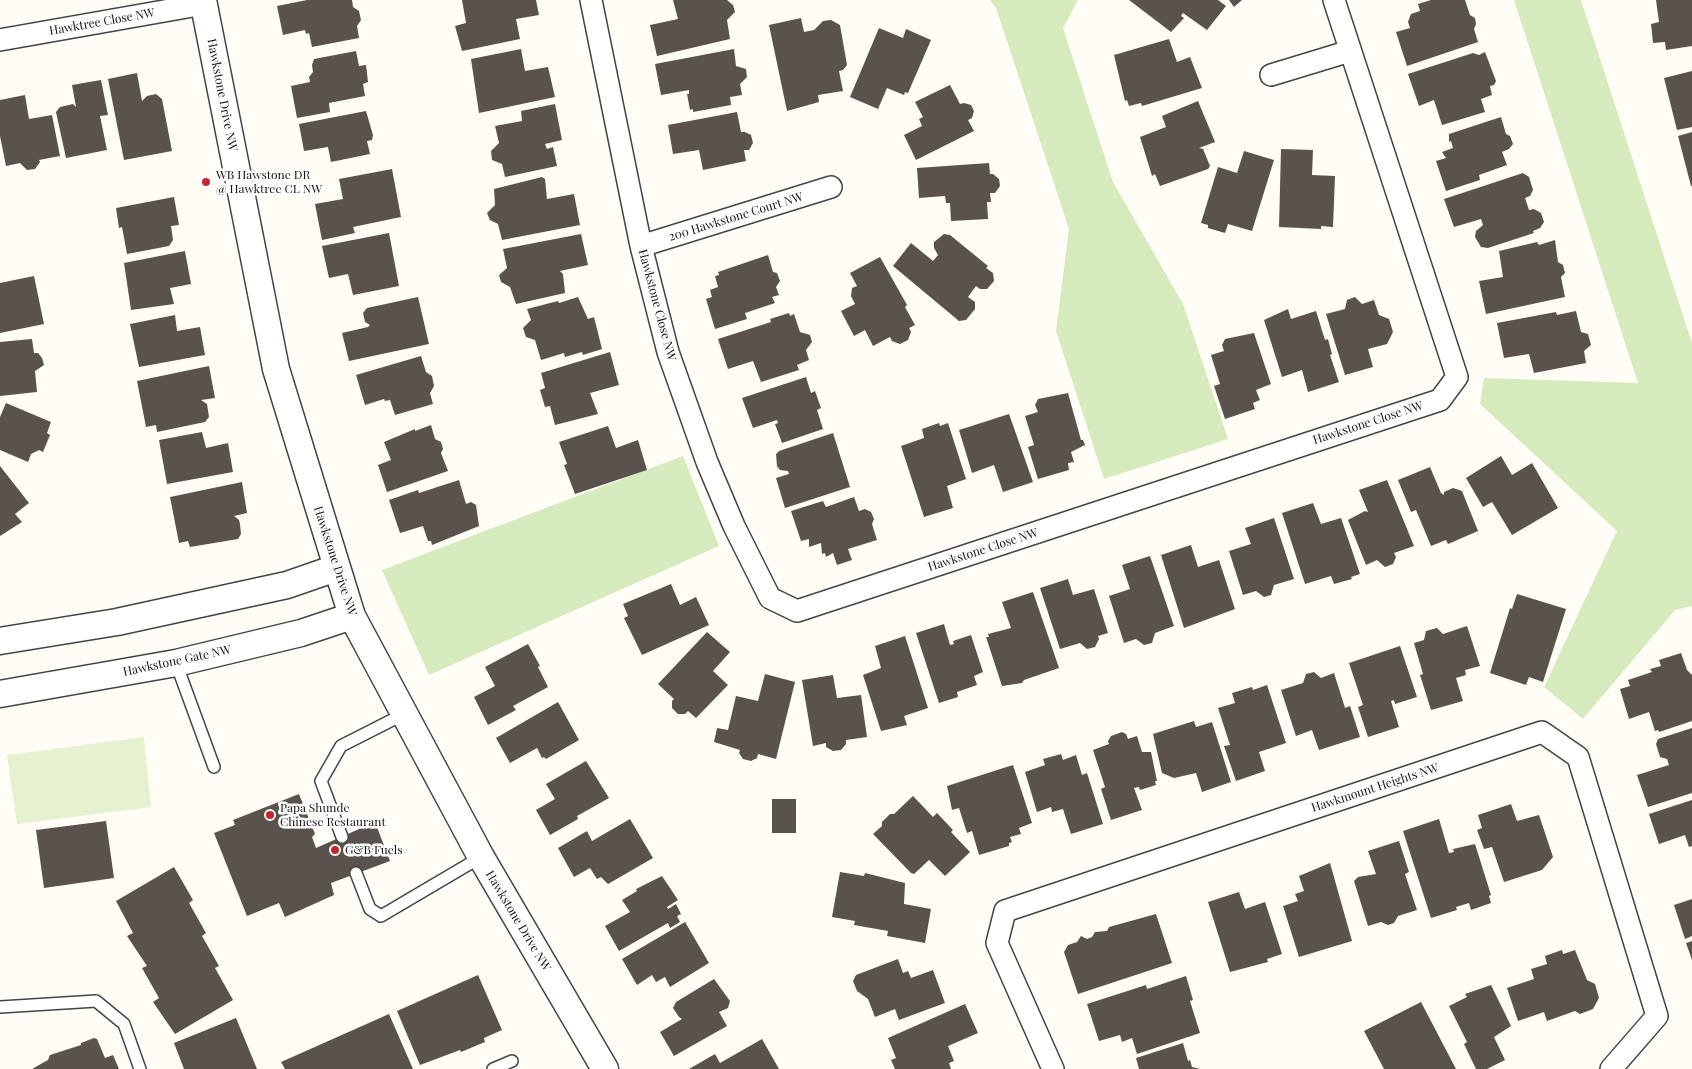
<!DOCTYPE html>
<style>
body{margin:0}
canvas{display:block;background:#fffdf5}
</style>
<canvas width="1692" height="1069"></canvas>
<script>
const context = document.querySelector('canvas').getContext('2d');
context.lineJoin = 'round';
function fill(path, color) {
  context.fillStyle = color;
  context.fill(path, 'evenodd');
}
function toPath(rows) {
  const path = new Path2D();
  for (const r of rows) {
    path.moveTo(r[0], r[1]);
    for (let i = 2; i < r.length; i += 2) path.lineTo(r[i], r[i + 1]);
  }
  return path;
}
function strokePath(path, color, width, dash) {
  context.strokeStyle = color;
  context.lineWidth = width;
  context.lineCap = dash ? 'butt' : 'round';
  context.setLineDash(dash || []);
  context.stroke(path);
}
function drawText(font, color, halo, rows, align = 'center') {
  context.font = font + ' "Playfair Display",serif';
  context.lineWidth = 5;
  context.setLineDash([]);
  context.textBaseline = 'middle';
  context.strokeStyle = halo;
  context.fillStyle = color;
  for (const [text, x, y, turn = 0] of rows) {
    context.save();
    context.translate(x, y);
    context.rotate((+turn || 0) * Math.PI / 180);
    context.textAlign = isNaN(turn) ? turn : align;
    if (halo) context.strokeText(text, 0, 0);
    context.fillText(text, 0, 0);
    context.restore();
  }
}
const green = toPath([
 [990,0,1078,0,1063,28,1113,182,1183,304,1228,439,1104,479,1056,331,1069,229,996,8],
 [1514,0,1581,0,1692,343,1692,606,1675,610,1583,719,1544,687,1617,531,1480,404,1484,378,1638,383],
 [683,456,719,546,429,675,382,570]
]);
const pitch = toPath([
 [144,737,151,807,17,824,7,755]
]);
const building = toPath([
 [307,0,352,0,353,7,359,11,361,20,357,26,359,38,312,47,309,33,306,34,305,30,283,35,277,6],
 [462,0,536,0,539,15,516,19,520,39,462,51,455,26,466,23],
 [673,0,727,0,733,5,735,12,727,20,730,39,657,56,650,25,678,19],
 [1129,0,1218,0,1226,6,1207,30,1183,13,1181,16,1184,18,1171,32],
 [1229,0,1242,0,1234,7],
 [1431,0,1465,0,1470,15,1475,18,1476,24,1474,29,1478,42,1407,66,1396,32,1410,28,1408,22,1411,14,1420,11,1418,4],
 [1656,0,1692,0,1692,46,1666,50,1665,42,1653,43,1651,24,1659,22],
 [801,18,804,32,814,30,823,21,831,20,840,25,847,65,843,70,839,71,843,91,818,95,819,102,787,111,769,25],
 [879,28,903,38,906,29,931,40,908,93,905,92,904,95,887,88,878,109,850,97],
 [1169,39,1177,62,1190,57,1202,88,1142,106,1141,103,1129,106,1127,100,1125,101,1114,55],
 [521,49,525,71,548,67,555,97,479,113,471,59],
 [734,49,736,66,746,69,747,77,740,84,742,95,730,97,731,105,693,112,693,109,690,110,687,94,689,94,689,90,661,95,655,64],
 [356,51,359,66,366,65,368,82,363,84,365,96,329,103,330,112,297,118,291,86,310,82,309,77,313,72,312,65,314,59],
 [1485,52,1496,81,1494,85,1490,86,1492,95,1481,99,1485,112,1442,125,1434,100,1419,106,1408,74,1473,53,1479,55],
 [1692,71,1692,127,1677,130,1664,78],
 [137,73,142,101,147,96,156,94,162,99,172,151,124,160,108,79],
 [101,80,108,115,100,116,107,150,66,158,56,112,60,107,73,104,76,107,72,85],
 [950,85,960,104,964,103,971,105,974,111,972,118,968,120,974,131,916,160,904,135,922,126,919,119,923,117,915,102],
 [25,95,29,119,52,115,60,156,39,160,40,162,35,169,27,170,20,163,6,166,0,136,0,100],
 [1198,101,1215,142,1199,148,1203,149,1210,166,1208,169,1160,186,1155,174,1152,176,1140,137,1166,127,1162,116],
 [555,104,562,140,545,144,547,149,553,147,557,166,505,177,502,164,492,160,491,151,499,143,495,126,522,121,521,111],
 [366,111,373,135,372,140,367,141,370,154,331,162,328,147,304,151,299,124],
 [737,112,741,132,745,132,751,135,753,143,749,150,744,150,746,161,703,170,699,150,673,154,668,125],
 [1501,117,1506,134,1510,136,1513,144,1509,149,1502,152,1507,165,1479,175,1480,180,1446,191,1436,161,1446,158,1442,152,1453,148,1451,141,1449,142,1449,134],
 [1692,132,1692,186,1691,186,1678,136],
 [1281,149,1313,150,1312,175,1335,176,1333,227,1321,226,1321,229,1279,227],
 [1244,151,1274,160,1252,231,1228,224,1225,233,1208,228,1208,225,1201,223,1218,167,1237,173],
 [989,163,990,174,993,174,999,179,1000,186,995,193,990,193,991,202,987,202,988,219,951,221,950,203,946,203,945,196,919,198,917,168],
 [392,169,401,217,353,227,355,233,322,240,315,204,343,199,339,179],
 [1523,173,1529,177,1533,190,1530,196,1525,198,1529,210,1534,209,1541,213,1544,222,1540,228,1533,231,1534,233,1488,248,1481,247,1475,237,1476,231,1483,225,1481,219,1454,227,1444,199],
 [542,177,545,179,547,199,574,194,580,225,502,240,498,224,490,220,487,213,495,205,494,189],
 [174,197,179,225,171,226,173,240,169,246,127,254,122,227,119,228,116,208],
 [389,233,399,286,353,295,348,274,329,278,322,246],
 [581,234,588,265,560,271,563,274,565,293,516,304,510,287,501,282,499,275,507,268,503,249],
 [944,234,950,235,988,266,986,268,993,273,994,281,987,289,980,289,976,286,968,297,975,302,975,309,966,320,959,321,893,266,911,243,933,261,938,255,934,248,934,242],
 [1555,240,1558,262,1563,265,1565,273,1561,277,1565,297,1486,314,1479,281,1503,277,1499,251,1537,242,1539,245],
 [185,251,191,284,170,288,174,304,131,310,124,263],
 [768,255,773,272,777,273,780,281,776,287,779,295,772,297,775,303,745,313,747,319,715,329,706,299,712,297,710,290,718,287,715,276,719,275,718,272],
 [880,257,907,305,905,307,915,325,909,328,911,332,908,340,900,344,892,341,890,337,873,346,865,330,854,336,841,311,855,304,851,296,852,288,857,286,850,273],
 [34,276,44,324,0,333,0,283],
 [418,297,429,344,349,361,342,333,368,327,370,325,365,322,363,313,367,308],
 [578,297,588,319,594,317,602,349,583,355,582,352,565,357,564,353,541,360,535,340,526,337,523,328,531,320,527,309,558,301,559,303],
 [1355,297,1362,304,1374,300,1379,315,1389,319,1393,332,1387,344,1368,349,1373,367,1345,375,1326,314,1345,309,1347,300],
 [1288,309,1291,319,1316,311,1325,340,1328,339,1332,354,1330,355,1339,382,1308,392,1302,370,1282,377,1264,320],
 [1576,311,1581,332,1588,334,1591,345,1584,351,1586,363,1534,373,1529,354,1504,358,1497,323,1556,312,1557,315],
 [789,313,790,316,794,314,800,332,810,335,812,342,806,350,809,360,797,365,799,370,761,382,753,361,728,369,718,339,771,322,770,319],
 [175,315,177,331,200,327,205,355,139,367,130,324],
 [1254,333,1271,384,1256,390,1260,400,1253,403,1255,409,1225,419,1214,386,1220,384,1211,355,1224,351,1222,345,1225,339],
 [32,339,34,353,38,353,42,358,44,365,35,371,37,392,0,396,0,342],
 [610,352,619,385,590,393,598,414,555,425,550,406,545,407,540,390,545,388,541,373],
 [421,356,426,372,432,376,434,386,430,393,433,404,395,415,390,400,385,401,384,399,365,405,356,375],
 [209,366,215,398,201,400,207,404,209,417,205,422,157,432,156,425,146,427,137,381],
 [806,377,811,393,815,391,821,408,817,410,823,429,782,443,775,424,778,423,777,420,753,428,742,398],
 [1068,393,1081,440,1083,440,1085,445,1071,452,1074,462,1068,463,1069,470,1038,479,1028,447,1034,445,1025,416,1038,412,1035,405,1038,399],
 [6,403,51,422,47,433,50,435,43,452,39,450,31,454,28,462,0,450,0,417],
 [1009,414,1033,482,1003,492,994,465,972,473,959,430],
 [939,423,940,426,948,423,966,479,947,486,953,508,924,517,901,446,924,438,922,429],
 [431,425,435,439,441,442,443,449,441,453,448,471,387,492,378,465,391,460,384,442,415,429,415,431],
 [608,426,616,448,638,440,647,470,575,494,564,465,567,464,559,442],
 [202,432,206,448,228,443,233,472,167,484,159,440],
 [833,433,850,487,785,508,776,478,789,474,788,471,780,470,777,466,776,454,779,451],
 [1501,456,1512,475,1532,463,1558,508,1512,535,1492,502,1483,507,1466,478],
 [0,466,29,503,15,514,22,522,0,536],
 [1430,467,1441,493,1444,495,1444,492,1453,488,1462,491,1478,531,1448,544,1446,540,1431,546,1416,510,1411,512,1398,480],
 [459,480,466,504,471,502,476,505,479,526,432,545,431,541,428,541,423,526,400,533,389,500,418,490,419,493],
 [1387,480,1414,546,1394,553,1396,557,1393,564,1385,567,1377,560,1366,565,1348,520,1365,511,1368,512,1359,490],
 [242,482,247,513,234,516,239,520,240,524,241,534,238,539,190,547,188,541,179,543,170,497],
 [854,497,859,511,865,509,871,512,874,519,872,524,877,540,848,549,852,560,837,565,833,553,826,557,825,553,822,554,821,543,809,547,809,539,801,541,791,511,823,501,826,507],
 [1313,503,1321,524,1341,518,1360,574,1351,577,1352,579,1334,584,1331,576,1305,584,1282,513],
 [1274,518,1294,579,1274,585,1271,595,1264,597,1256,591,1243,595,1229,551,1251,544,1245,528],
 [1191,545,1198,567,1219,560,1235,609,1184,628,1161,555],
 [1150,556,1174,626,1155,633,1152,643,1144,645,1136,639,1124,643,1109,596,1130,589,1122,565],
 [1068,579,1073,595,1094,589,1108,633,1098,636,1099,639,1095,647,1087,649,1080,643,1060,649,1040,588],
 [671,584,680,605,696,597,709,625,642,655,624,618,628,616,623,604],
 [1033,592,1059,668,1024,680,1022,683,1002,686,986,637,989,637,988,634,1011,628,1002,602],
 [1517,594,1566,609,1543,682,1529,677,1526,685,1490,673,1510,608,1512,609],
 [944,624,950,645,954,644,953,641,971,635,983,672,974,676,977,685,957,692,958,697,939,703,916,633],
 [1467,626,1480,666,1465,670,1466,675,1456,678,1463,701,1431,710,1420,675,1423,674,1414,643,1424,640,1426,631,1437,628,1443,634],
 [707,632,730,652,713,671,728,685,696,718,688,711,685,714,678,714,672,708,672,701,674,699,658,684],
 [905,636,928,708,904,716,907,725,881,731,863,675,881,668,875,646],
 [528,644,540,666,538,667,548,687,513,706,516,710,488,725,474,697,495,686,485,667],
 [1400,646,1417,697,1395,704,1394,700,1391,701,1399,727,1368,737,1358,707,1363,705,1349,663],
 [1681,653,1687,670,1692,675,1692,721,1659,732,1658,730,1655,731,1649,712,1629,719,1620,689,1630,686,1628,680,1652,672,1650,669,1661,666,1659,660],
 [1314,672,1321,678,1334,673,1345,708,1350,706,1360,737,1319,750,1312,730,1296,736,1281,690,1303,683,1306,674],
 [765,674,795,682,776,759,758,754,757,758,751,761,743,759,739,753,740,750,714,742,717,728,728,730,736,696,758,701],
 [833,675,837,698,861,695,867,737,846,740,846,744,841,750,833,751,826,747,826,743,813,746,802,680],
 [1267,685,1286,743,1259,752,1265,771,1236,781,1224,746,1230,745,1218,708,1235,703,1232,693,1252,687,1253,690],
 [558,702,579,740,546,759,544,757,542,758,537,748,510,763,496,738],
 [1194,721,1196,727,1212,722,1231,782,1202,792,1196,773,1174,778,1162,773,1153,734],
 [1692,728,1692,793,1648,807,1637,775,1669,765,1667,759,1660,757,1656,744,1658,739],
 [1122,732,1126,734,1128,739,1137,736,1142,752,1151,752,1157,781,1155,781,1156,785,1140,790,1139,787,1134,788,1142,810,1111,820,1101,789,1105,787,1093,750,1109,744,1108,741,1111,736],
 [1061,754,1063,760,1076,755,1082,775,1087,773,1103,824,1071,834,1063,809,1052,812,1051,807,1037,812,1025,772,1045,765,1043,759],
 [586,761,609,798,577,816,578,819,550,835,536,810,555,799,546,784],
 [1013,765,1032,823,1019,828,1021,834,1010,837,1012,842,1009,843,1009,846,979,855,972,831,967,833,959,808,952,810,947,786],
 [299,794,315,834,312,837,316,848,375,822,390,861,331,883,334,895,285,917,279,903,247,916,214,833,235,825,233,820],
 [913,796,933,817,937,813,953,830,951,832,970,852,945,876,929,860,914,874,911,873,873,834,882,826,882,822,890,814,894,814],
 [772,799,796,799,796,833,772,833],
 [1692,800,1692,846,1689,847,1685,835,1659,844,1649,814],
 [1511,804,1517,821,1539,815,1553,857,1542,870,1504,882,1492,847,1484,849,1477,830,1482,828,1478,815],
 [630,819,653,858,608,884,601,877,597,879,590,868,574,877,558,848,587,831,592,841],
 [1439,819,1449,853,1454,852,1453,849,1475,844,1491,895,1489,896,1491,903,1471,910,1469,903,1456,907,1457,910,1431,918,1403,831],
 [106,821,114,878,44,888,36,830],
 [1399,841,1409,872,1405,874,1417,910,1398,916,1394,923,1388,925,1381,922,1368,926,1354,881,1358,877,1376,874,1368,851],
 [1330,863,1352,941,1299,957,1283,906,1298,901,1295,894,1304,891,1299,876],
 [174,867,193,900,189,903,206,933,202,936,219,966,215,968,233,1000,175,1034,153,1002,159,998,142,968,147,966,127,936,133,933,116,901],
 [840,872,864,876,865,873,905,883,904,904,931,909,925,943,887,936,888,931,854,925,855,921,832,917],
 [662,876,678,900,667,907,668,909,676,904,681,914,677,916,680,922,670,928,668,923,619,951,605,926,630,912,622,900,637,891,636,889],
 [1239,892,1245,909,1265,902,1282,954,1267,959,1268,962,1230,972,1208,902],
 [1692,899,1692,936,1685,939,1674,905],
 [1156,914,1172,963,1078,994,1064,952,1068,945,1077,942,1081,936,1087,939,1092,937,1095,932,1107,931,1109,927],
 [685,922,709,963,670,987,665,977,656,982,652,975,637,985,622,959],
 [1692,941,1692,960,1686,943],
 [1562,950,1563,954,1575,950,1587,980,1595,984,1599,998,1593,1009,1580,1014,1575,1011,1547,1021,1544,1012,1518,1021,1507,988,1534,979,1531,969,1547,964,1545,956],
 [898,959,903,973,908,971,911,978,933,970,945,1003,899,1020,895,1009,875,1017,868,999,857,991,853,981,856,975],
 [478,975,502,1030,484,1038,485,1042,461,1052,460,1050,420,1065,397,1011],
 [1186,976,1193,1000,1190,1001,1200,1033,1137,1054,1132,1038,1122,1042,1120,1035,1099,1041,1087,1004,1146,985,1147,989],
 [714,979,730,1001,728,1008,719,1012,727,1026,674,1056,660,1032,682,1019,679,1017,673,1008,676,1002],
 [1491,985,1511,1026,1494,1037,1505,1060,1487,1069,1476,1069,1464,1044,1467,1042,1449,1006,1467,997,1465,994],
 [1421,1002,1456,1069,1384,1069,1364,1031],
 [965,1004,978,1033,948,1046,954,1061,949,1063,951,1069,895,1069,891,1060,896,1058,888,1038],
 [389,1014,413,1069,285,1069,281,1062],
 [236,1018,257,1069,184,1069,174,1043],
 [94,1038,97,1039,105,1058,113,1055,119,1069,32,1069,48,1060,50,1055,81,1045,81,1043],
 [762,1039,779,1069,689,1069,715,1054,720,1063],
 [1183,1043,1188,1061,1190,1060,1192,1067,1200,1069,1139,1069,1136,1058]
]);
const service = toPath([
 [176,663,214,767],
 [342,837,321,781,341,746,404,714],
 [356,873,370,909,381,916,481,857],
 [0,1007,96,1001,124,1024,140,1069],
 [493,1069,512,1061]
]);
const minor = toPath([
 [591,0,641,246,668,352,707,462,734,526,770,598,797,611,1440,400,1457,377,1334,0],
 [0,40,204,4],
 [1271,75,1350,51],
 [641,246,831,187],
 [1053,1069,997,943,1005,911,1542,732,1578,757,1657,1016,1611,1069]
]);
const tertiary = toPath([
 [203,0,276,369,352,616,481,857,605,1069],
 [0,641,117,622,287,585,336,568],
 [0,694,176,663,301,633,352,616]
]);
const markers = [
 [206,182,5,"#c4262e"],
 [270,815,5,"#c4262e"],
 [335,850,5,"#c4262e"]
];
const streetNames = [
 ["Hawktree Close NW",102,22,-10],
 ["Hawkstone Drive NW",222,95,79],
 ["200 Hawkstone Court NW",736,217,-17],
 ["Hawkstone Close NW",657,305,75],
 ["Hawkstone Close NW",1368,423,-18],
 ["Hawkstone Close NW",983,550,-18],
 ["Hawkstone Drive NW",335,561,72],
 ["Hawkstone Gate NW",177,661,-12],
 ["Hawkmount Heights NW",1375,788,-18],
 ["Hawkstone Drive NW",518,921,59]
];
const poiNames = [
 ["WB Hawstone DR",216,175],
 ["@ Hawktree CL NW",216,189],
 ["Papa Shunde",280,808],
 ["Chinese Restaurant",280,822],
 ["G&B Fuels",345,850]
];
fill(green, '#d5ebbd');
fill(pitch, '#e6f2cf');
fill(building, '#5a524d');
strokePath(service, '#444', 14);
strokePath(minor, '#444', 24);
strokePath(tertiary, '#444', 29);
strokePath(service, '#fff', 11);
strokePath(minor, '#fff', 21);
strokePath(tertiary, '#fff', 26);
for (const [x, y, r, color] of markers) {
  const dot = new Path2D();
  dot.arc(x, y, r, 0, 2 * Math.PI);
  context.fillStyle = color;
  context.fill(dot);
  strokePath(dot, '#fff', 2);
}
drawText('12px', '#111', '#fff', streetNames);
drawText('12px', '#111', '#fff', poiNames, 'left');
</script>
